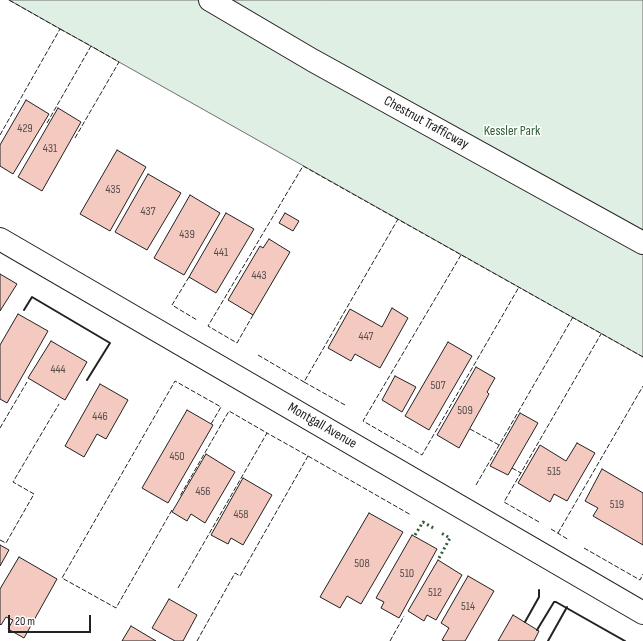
<!DOCTYPE html>
<style>
body{margin:0}
#map{position:relative;width:643px;height:641px;overflow:hidden;background:#fff;font-family:"Sofia Sans Condensed",sans-serif}
canvas{display:block}
.scale{position:absolute;left:8px;top:615px;width:83px;height:18px;box-sizing:border-box;border:2px solid #222;border-top:0;padding-left:5px;font-size:12px;line-height:14px;white-space:nowrap;color:#222;-webkit-text-stroke:3px #fff;paint-order:stroke}
</style>
<div id="map">
<canvas width="643" height="641"></canvas>
<div class="scale">20 m</div>
</div>
<script>
const context = document.querySelector('canvas').getContext('2d');
context.lineJoin = 'round';
function fill(path, color) {
  context.fillStyle = color;
  context.fill(path, 'evenodd');
}
function toPath(rows) {
  const path = new Path2D();
  for (const r of rows) {
    path.moveTo(r[0], r[1]);
    for (let i = 2; i < r.length; i += 2) path.lineTo(r[i], r[i + 1]);
  }
  return path;
}
function strokePath(path, color, width, dash) {
  context.strokeStyle = color;
  context.lineWidth = width;
  context.lineCap = dash ? 'butt' : 'round';
  context.setLineDash(dash || []);
  context.stroke(path);
}
function drawText(font, color, halo, rows, align = 'center') {
  context.font = font + ' "Sofia Sans Condensed",sans-serif';
  context.lineWidth = 3;
  context.setLineDash([]);
  context.textBaseline = 'middle';
  context.strokeStyle = halo;
  context.fillStyle = color;
  for (const [text, x, y, turn = 0] of rows) {
    context.save();
    context.translate(x, y);
    context.rotate((+turn || 0) * Math.PI / 180);
    context.textAlign = isNaN(turn) ? turn : align;
    if (halo) context.strokeText(text, 0, 0);
    context.fillText(text, 0, 0);
    context.restore();
  }
}
const green = toPath([
 [9,0,643,0,643,357,119,62,9,0]
]);
const building = toPath([
 [26,100,49,114,13,174,0,166,0,145,26,100],
 [58,108,81,122,42,191,18,177,58,108],
 [117,150,146,167,110,231,80,214,117,150],
 [148,174,181,193,147,250,115,232,148,174],
 [190,195,220,213,184,275,154,258,190,195],
 [226,213,254,229,216,293,189,277,226,213],
 [285,213,299,221,293,231,279,223,285,213],
 [269,239,290,252,253,315,228,300,260,246,263,248,269,239],
 [0,274,17,284,0,311,0,274],
 [392,308,408,318,380,368,355,354,351,361,328,348,350,309,382,327,392,308],
 [18,314,48,331,7,403,0,399,0,345,18,314],
 [51,341,87,362,65,400,28,378,51,341],
 [448,342,472,356,429,430,405,416,448,342],
 [476,367,495,378,487,392,489,394,459,448,437,435,476,367],
 [395,376,416,387,402,412,382,400,395,376],
 [100,384,128,400,106,439,97,434,84,457,65,446,100,384],
 [187,410,213,425,168,503,142,488,187,410],
 [520,413,538,423,508,475,490,466,520,413],
 [577,443,595,453,567,501,554,494,550,502,518,483,540,445,566,461,577,443],
 [206,454,235,472,205,523,191,514,187,521,172,512,206,454],
 [602,469,643,493,643,545,593,516,598,508,585,501,602,469],
 [243,478,272,495,243,545,231,538,228,544,211,535,243,478],
 [369,513,403,532,361,604,347,596,340,608,320,597,369,513],
 [412,535,437,549,399,618,381,608,384,602,376,598,412,535],
 [0,545,9,550,0,566,0,545],
 [19,557,57,579,24,638,8,629,13,620,6,617,1,625,0,624,0,589,19,557],
 [438,560,462,575,436,620,427,615,424,621,408,611,438,560],
 [468,576,494,591,465,641,445,641,442,640,449,628,441,623,468,576],
 [169,599,197,615,183,641,175,641,152,628,169,599],
 [513,615,539,631,534,641,498,641,513,615],
 [131,626,156,641,122,641,131,626]
]);
const street = toPath([
 [0,239,643,613]
]);
const secondary = toPath([
 [210,0,312,60,643,243]
]);
const hedge = toPath([
 [415,535,423,522,435,529],
 [439,558,450,538,441,533]
]);
const fence = toPath([
 [47,123,91,46,60,29],
 [0,135,60,29,9,0],
 [75,138,119,62,91,46],
 [461,255,363,421,422,455,519,287],
 [189,277,172,305,197,320],
 [253,315,237,343,208,326,303,166,643,357],
 [258,355,304,382],
 [345,405,304,382,398,219],
 [0,428,27,382],
 [470,429,499,445],
 [308,456,411,515],
 [512,468,521,473],
 [476,485,573,317],
 [172,510,116,608,62,578,175,381,221,407,211,424],
 [539,522,504,502,601,334],
 [551,529,569,540],
 [558,533,643,386],
 [0,540,6,543,34,494,13,482,59,404],
 [584,548,640,580,643,574],
 [178,588,267,433,229,411,180,496],
 [197,641,235,573,240,576,308,456,267,433],
 [390,641,404,616]
]);
const wall = toPath([
 [24,310,32,297,110,343,87,380],
 [525,622,539,597,539,590],
 [537,630,554,602,556,602,625,641],
 [548,641,567,607]
]);
const numberNames = [
 ["429",25,129],
 ["431",50,149],
 ["435",113,190],
 ["437",148,212],
 ["439",187,235],
 ["441",221,253],
 ["443",259,276],
 ["447",366,337],
 ["444",58,370],
 ["507",438,386],
 ["509",465,411],
 ["446",100,417],
 ["450",177,457],
 ["515",554,472],
 ["456",203,492],
 ["519",617,505],
 ["458",241,515],
 ["508",362,564],
 ["510",407,574],
 ["512",435,593],
 ["514",468,607]
];
const streetNames = [
 ["Chestnut Trafficway",426,123,29],
 ["Montgall Avenue",322,426,30]
];
const parkNames = [
 ["Kessler Park",512,131]
];
fill(green, '#e0efe3');
strokePath(green, '#6f6f6f', 1);
fill(building, '#f3c9c0');
strokePath(building, '#222', 1);
strokePath(street, '#222', 24);
strokePath(secondary, '#222', 24);
strokePath(street, '#fff', 22);
strokePath(secondary, '#fff', 22);
strokePath(hedge, '#2f5e38', 3, [2, 3]);
strokePath(fence, '#222', 1, [5, 2]);
strokePath(wall, '#222', 2);
drawText('12px', '#564c4a', null, numberNames);
drawText('14px', '#222', '#fff', streetNames);
drawText('14px', '#2f5e38', '#fff', parkNames);
</script>
